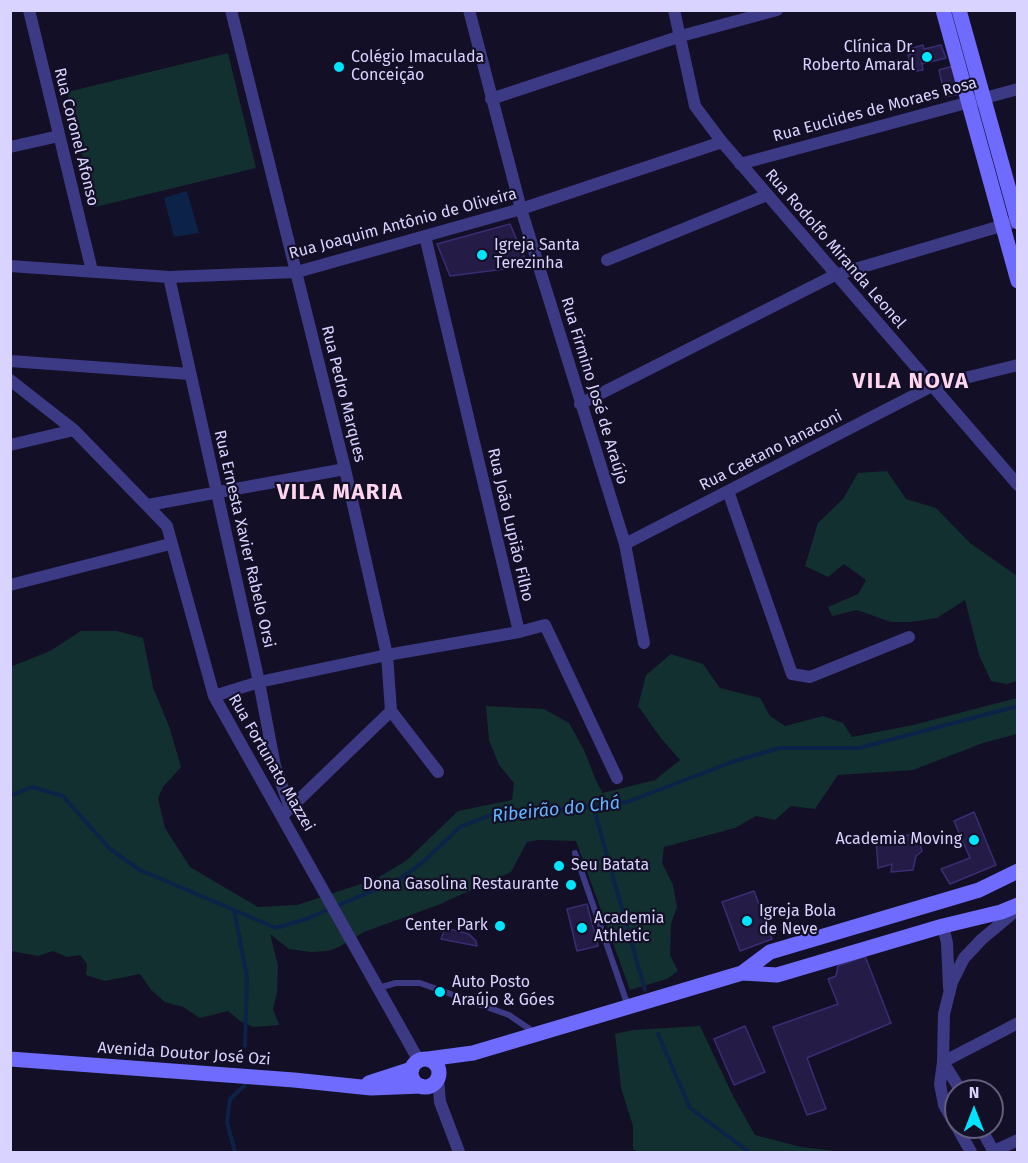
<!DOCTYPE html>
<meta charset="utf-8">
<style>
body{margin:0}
#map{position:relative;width:1028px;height:1163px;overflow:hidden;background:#130f26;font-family:"Fira Sans",sans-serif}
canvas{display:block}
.frame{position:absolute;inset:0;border:12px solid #d9d4ff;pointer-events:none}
.north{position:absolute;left:944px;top:1079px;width:60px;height:60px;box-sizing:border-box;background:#130f26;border:2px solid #625e7d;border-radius:50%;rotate:0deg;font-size:16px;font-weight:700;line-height:24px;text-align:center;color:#d9d4ff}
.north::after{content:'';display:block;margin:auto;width:21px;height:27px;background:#00e5ff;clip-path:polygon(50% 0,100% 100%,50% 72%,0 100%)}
</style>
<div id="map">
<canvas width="1028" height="1163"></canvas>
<div class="frame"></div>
<div class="north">N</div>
</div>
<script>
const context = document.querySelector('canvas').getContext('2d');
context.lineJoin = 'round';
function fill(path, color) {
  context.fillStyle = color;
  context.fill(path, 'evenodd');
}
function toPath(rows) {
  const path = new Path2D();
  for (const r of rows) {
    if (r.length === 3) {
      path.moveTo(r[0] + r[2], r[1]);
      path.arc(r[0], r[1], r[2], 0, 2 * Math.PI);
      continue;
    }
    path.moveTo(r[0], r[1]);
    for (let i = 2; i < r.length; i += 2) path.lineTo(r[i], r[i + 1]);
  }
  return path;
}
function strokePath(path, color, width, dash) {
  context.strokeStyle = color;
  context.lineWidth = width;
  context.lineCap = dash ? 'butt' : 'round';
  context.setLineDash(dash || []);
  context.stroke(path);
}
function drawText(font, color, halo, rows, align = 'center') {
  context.font = font + ' "Fira Sans",sans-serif';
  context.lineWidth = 4.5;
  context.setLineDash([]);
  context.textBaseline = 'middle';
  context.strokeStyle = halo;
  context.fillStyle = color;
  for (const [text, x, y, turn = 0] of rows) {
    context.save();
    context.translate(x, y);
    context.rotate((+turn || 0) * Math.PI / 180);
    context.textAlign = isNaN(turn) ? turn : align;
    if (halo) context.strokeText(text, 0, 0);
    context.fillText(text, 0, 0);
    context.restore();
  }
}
const green = toPath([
 [228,53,256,168,95,207,67,92],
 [887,471,906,499,936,508,970,543,1017,576,1017,681,1007,684,991,681,979,655,965,600,937,618,911,622,891,622,857,610,832,616,828,607,858,594,866,580,844,564,828,577,805,566,818,523,843,499,858,473],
 [81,631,117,631,143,638,153,687,170,729,181,767,163,787,158,798,165,828,190,867,258,907,297,905,376,879,407,860,458,811,512,800,514,783,499,765,489,740,486,706,544,709,569,723,584,750,597,783,603,793,655,780,680,760,660,737,638,706,646,675,671,654,703,664,720,688,760,698,770,716,785,726,823,716,843,723,852,737,913,725,1017,698,1017,734,983,743,913,770,838,775,815,809,791,806,775,820,756,816,735,828,664,847,662,863,673,885,677,907,671,924,670,955,678,971,667,979,630,990,576,841,538,840,527,842,511,872,438,905,364,932,339,947,328,951,311,952,289,949,270,934,278,965,277,993,273,1009,279,1025,253,1027,240,1021,228,1011,200,1018,183,1007,165,1002,151,990,140,974,105,981,86,975,87,964,80,955,67,957,53,951,38,956,11,951,10,667,50,651],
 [700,1026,733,1096,755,1135,801,1147,836,1151,837,1152,638,1152,633,1149,633,1126,621,1088,615,1034,633,1030]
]);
const water = toPath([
 [187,191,199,233,174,237,164,198]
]);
const stream = toPath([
 [10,796,32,787,63,796,110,849,140,870,276,928,306,919,398,880,422,863,460,827,496,813,556,810,627,802,732,762,779,748,859,748,1018,706],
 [593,806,645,990],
 [234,910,247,977,245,1046],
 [658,1034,690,1108,749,1152],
 [235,1152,227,1122,230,1099,245,1085]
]);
const building = toPath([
 [923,45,924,49,941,45,946,58,922,64,921,59,923,70,916,71,913,61,910,61,908,55,911,54,909,49,923,45],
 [953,66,960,94,945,97,939,70,953,66],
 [510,224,528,266,450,276,437,244,510,224],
 [974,812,996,865,950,884,941,869,970,858,954,821,974,812],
 [917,834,922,851,916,856,913,870,891,872,892,864,878,868,876,839,917,834],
 [754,891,772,939,740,951,722,902,754,891],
 [587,904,598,946,577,951,567,909,587,904],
 [445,928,469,934,476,941,477,946,441,939,445,928],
 [865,956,891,1023,807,1058,826,1109,807,1115,773,1027,838,1004,828,979,836,976,838,966,865,956],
 [745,1026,765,1072,734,1085,714,1039,745,1026]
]);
const service = toPath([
 [575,853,628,1006],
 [378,988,396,983,420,983,509,1015,534,1032]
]);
const minor = toPath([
 [29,10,92,271],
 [231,10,345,469,387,655,391,711,282,816],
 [469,10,521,209,625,544,644,643],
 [674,10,695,106,722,142,1018,485],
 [491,99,681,36,777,10],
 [10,147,59,136],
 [740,164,1018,89],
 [425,236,519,632,545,625,617,778],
 [607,260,767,195],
 [10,266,169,277,297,272,521,209,722,142],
 [169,277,259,682,275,766,290,808],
 [10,361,190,374],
 [10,380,74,430,167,526,214,696,419,1061],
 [580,404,835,275,1011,223],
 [10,445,74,430],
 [728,491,792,674,810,677,909,637],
 [148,505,345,469],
 [625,544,932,386,1018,365],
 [10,585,170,544],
 [214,696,259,682,387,655,519,632],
 [391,711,438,772],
 [943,926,947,943,949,988],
 [943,1062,1018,1023],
 [943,1062,961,1091],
 [438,1079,440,1102,459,1152],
 [956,1126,944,1105,940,1084,943,1062,944,1014,952,982,964,958,982,939,1018,909],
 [957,1127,971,1152],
 [980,1127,994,1152],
 [992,1152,1018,1140]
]);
const secondary = toPath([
 [943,10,1018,281],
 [959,10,1018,222],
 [742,973,770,952,979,890,1018,871],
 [10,1059,294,1080,371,1088,421,1086],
 [428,1059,473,1053,742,973,777,975,943,926,1001,912,1018,905],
 [425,1073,14],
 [369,1083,412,1069]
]);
const markers = [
 [927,57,6,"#00e5ff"],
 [339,67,6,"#00e5ff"],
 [482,255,6,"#00e5ff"],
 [974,840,6,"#00e5ff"],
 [559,866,6,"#00e5ff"],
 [571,885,6,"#00e5ff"],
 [747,921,6,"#00e5ff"],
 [500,926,6,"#00e5ff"],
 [582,928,6,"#00e5ff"],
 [440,992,6,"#00e5ff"]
];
const poiNames = [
 ["Clínica Dr.",915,48,"right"],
 ["Roberto Amaral",915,66,"right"],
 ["Colégio Imaculada",351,58],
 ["Conceição",351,76],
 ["Igreja Santa",494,246],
 ["Terezinha",494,264],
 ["Academia Moving",962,840,"right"],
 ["Seu Batata",571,866],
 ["Dona Gasolina Restaurante",559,885,"right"],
 ["Igreja Bola",759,912],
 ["de Neve",759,930],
 ["Academia",594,919],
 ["Athletic",594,937],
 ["Center Park",488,926,"right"],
 ["Auto Posto",452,983],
 ["Araújo & Góes",452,1001]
];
const streetNames = [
 ["Rua Euclides de Moraes Rosa",875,110,-15],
 ["Rua Coronel Afonso",76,137,76],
 ["Rua Joaquim Antônio de Oliveira",403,224,-15],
 ["Rua Rodolfo Miranda Leonel",835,249,49],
 ["Rua Firmino José de Araújo",594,391,73],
 ["Rua Pedro Marques",343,394,76],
 ["Rua Caetano Ianaconi",771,451,-27],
 ["Rua João Lupião Filho",510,525,77],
 ["Rua Ernesta Xavier Rabelo Orsi",244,539,77],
 ["Rua Fortunato Mazzei",271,763,60],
 ["Avenida Doutor José Ozi",184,1054,4]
];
const waterNames = [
 ["Ribeirão do Chá",556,810,-6]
];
const districtNames = [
 ["VILA NOVA",911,382],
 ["VILA MARIA",340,493]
];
fill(green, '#12302f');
fill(water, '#0c2248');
strokePath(stream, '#0c2248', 4);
fill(building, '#241b47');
strokePath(building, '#3b2d73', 1.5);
strokePath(service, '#3d3a85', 6);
strokePath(minor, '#3d3a85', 12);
strokePath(secondary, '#6f6bff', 15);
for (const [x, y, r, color] of markers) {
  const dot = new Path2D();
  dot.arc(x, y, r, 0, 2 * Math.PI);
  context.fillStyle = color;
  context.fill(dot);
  strokePath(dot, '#130f26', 2);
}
drawText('16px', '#d9d4ff', '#130f26', poiNames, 'left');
drawText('16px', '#d9d4ff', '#130f26', streetNames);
drawText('italic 18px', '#62b6ff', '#130f26', waterNames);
context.letterSpacing = '1.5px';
drawText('bold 22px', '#ffd6f0', '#130f26', districtNames);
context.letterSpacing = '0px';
</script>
